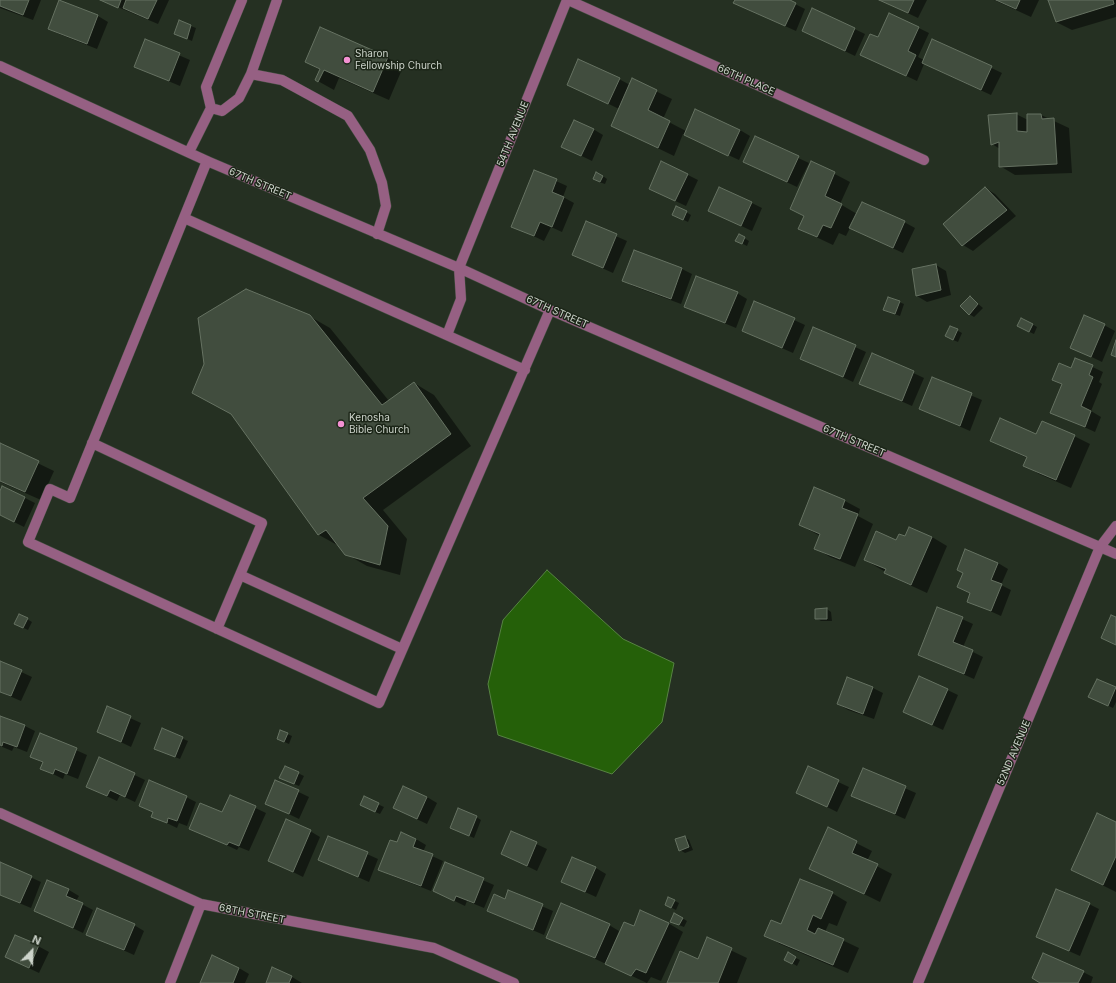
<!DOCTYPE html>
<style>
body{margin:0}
#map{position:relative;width:1116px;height:983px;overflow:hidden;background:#253022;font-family:Inter,sans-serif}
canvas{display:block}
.north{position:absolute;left:12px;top:931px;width:40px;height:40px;-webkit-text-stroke:3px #1c2618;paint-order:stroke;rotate:23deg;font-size:11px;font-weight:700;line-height:16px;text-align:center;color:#cdd4cb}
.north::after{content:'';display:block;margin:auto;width:14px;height:18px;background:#cdd4cb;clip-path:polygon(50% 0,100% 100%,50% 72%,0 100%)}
</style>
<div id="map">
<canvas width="1116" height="983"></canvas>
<div class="north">N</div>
</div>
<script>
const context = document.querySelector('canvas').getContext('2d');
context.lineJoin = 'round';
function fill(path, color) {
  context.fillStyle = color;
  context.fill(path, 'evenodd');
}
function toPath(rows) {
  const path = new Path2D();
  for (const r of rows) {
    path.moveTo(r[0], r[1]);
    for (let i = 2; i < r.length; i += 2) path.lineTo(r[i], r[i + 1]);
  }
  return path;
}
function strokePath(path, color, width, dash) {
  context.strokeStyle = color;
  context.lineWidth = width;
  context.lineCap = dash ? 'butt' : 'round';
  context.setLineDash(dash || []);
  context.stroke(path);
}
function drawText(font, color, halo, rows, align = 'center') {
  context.font = font + ' Inter,sans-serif';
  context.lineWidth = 3;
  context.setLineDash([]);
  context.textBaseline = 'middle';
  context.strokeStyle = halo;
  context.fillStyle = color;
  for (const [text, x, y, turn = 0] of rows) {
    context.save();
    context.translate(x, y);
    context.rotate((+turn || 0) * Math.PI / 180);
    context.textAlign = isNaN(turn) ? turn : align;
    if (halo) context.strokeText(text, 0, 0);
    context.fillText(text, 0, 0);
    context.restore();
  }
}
const water = toPath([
 [547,570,623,639,674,663,662,722,612,774,498,735,488,684,503,620,547,570]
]);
const shadow = toPath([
 [0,0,41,0,33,20,0,8],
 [101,0,169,0,158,24],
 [736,0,787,0,805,9,796,31,745,8],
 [880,0,927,0,918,18],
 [994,0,1039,0,1031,17],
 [1049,0,1116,0,1116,17,1072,30,1056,22],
 [813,9,865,34,855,56,803,31],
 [890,14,929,33,918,57,924,60,933,40,1002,73,991,95,924,64,917,81,862,55,879,39],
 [98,16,108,22,97,49,59,34,49,29],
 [180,22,196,28,192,41,176,34],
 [321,29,388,58,403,67,389,100,339,78,334,90,316,80,320,70,306,62],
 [146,41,190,60,180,86,135,67],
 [619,79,630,85,633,80,672,99,663,119,686,131,740,130,750,136,739,160,683,134,674,156,612,126,619,109,568,84],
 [1016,114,1028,120,1041,115,1069,128,1072,173,1015,175,1000,166,1000,149,992,144],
 [593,129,603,135,592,161,563,147],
 [755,138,809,163,797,187,744,162],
 [812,162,850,182,840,204,857,214,904,222,915,228,903,253,850,228,846,236,839,233,833,245,799,229,805,217,791,209],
 [534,171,567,186,563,197,574,203,562,232,551,227,544,241,512,226],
 [688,175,698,180,686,206,650,189],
 [603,176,607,179,605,184,599,182],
 [985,188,995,194,1016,216,973,251,963,245],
 [752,203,762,208,752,231,720,216],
 [686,212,691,215,688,222,678,217],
 [586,223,627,241,613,273,573,255],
 [744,238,749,241,747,246,737,241],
 [634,251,682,269,692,274,681,304,633,286,623,280],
 [936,265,946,271,951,295,927,302,917,296,913,270],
 [737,293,747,299,736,328,685,307],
 [970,297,983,308,974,317,969,314],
 [755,302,805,325,793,353,743,331],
 [899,302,904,304,900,316,889,312],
 [309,316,330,328,389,401,414,383,434,395,471,446,383,510,407,539,400,575,367,566,346,554,339,546,319,535,232,414],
 [1032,324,1037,327,1034,334,1023,329],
 [1104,325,1115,331,1102,362,1071,347],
 [951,327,962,333,958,342,951,339],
 [814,328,866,352,853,382,801,358],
 [873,354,924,378,912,406,860,383],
 [1076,359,1103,372,1099,382,1102,384,1091,411,1101,417,1095,432,1051,412,1062,385,1053,379,1072,369],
 [932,379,982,400,970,431,920,409],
 [1074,436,1090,444,1071,488,1039,474,1024,465,1027,458,991,441],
 [0,445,54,471,41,500,0,482],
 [3,487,35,503,24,527,0,515,0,493],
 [815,489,845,501,860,509,858,516,873,524,855,567,830,557,815,548,820,536,800,525],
 [932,537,947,546,927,593,901,581,865,560,906,538],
 [998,563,1008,569,1001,585,1011,590,1001,616,968,601,971,594,958,587],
 [938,608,973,624,963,647,983,657,974,679,919,655],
 [827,609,831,612,832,621,821,621,816,618],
 [27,619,32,622,28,630,15,624],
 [0,662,32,677,21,701,0,692],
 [920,677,958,695,943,730,904,712],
 [847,678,873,688,883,693,874,719,848,710,838,704],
 [1097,680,1116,689,1116,702,1113,708,1094,699],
 [108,708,141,723,131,747,98,731],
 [0,717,25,726,35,731,27,752,14,747,12,751,0,746],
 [163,730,188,741,180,759,155,749],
 [40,734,87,755,78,779,65,774,63,779,41,768,43,763,31,757],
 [287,734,292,736,289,744,278,739],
 [99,758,145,780,135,802,120,795,117,801,87,787],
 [285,767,304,776,299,786,285,780],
 [808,768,849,787,837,812,797,792],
 [863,770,916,793,905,819,852,796],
 [276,781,309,797,299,819,266,803],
 [230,796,266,813,249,851,239,847,237,850,190,828,223,814],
 [186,797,196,802,187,826,179,823,177,828,152,816,154,813,140,805],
 [427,797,437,803,427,824,404,813],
 [364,798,384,807,380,814,366,808],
 [476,817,481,820,474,838,451,828],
 [1116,823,1116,892,1072,870],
 [828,829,872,851,867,861,892,874,880,902,811,868],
 [310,831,320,837,303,877,269,860],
 [511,832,547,849,537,871,502,854],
 [329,837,378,859,369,882,319,860],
 [684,837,689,840,693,850,685,853,680,850],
 [416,839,426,845,423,852,443,861,431,891,390,875,380,870,397,843],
 [0,863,41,882,31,908,0,895],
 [446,864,494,885,484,908,467,901,465,906,434,891],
 [596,868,606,874,596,897,563,882],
 [69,890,79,896,76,901,93,910,83,933,35,910],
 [509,892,553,911,544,935,488,911,506,900],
 [832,893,847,902,837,926,829,923,825,932,859,948,848,973,780,944,765,935],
 [675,901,679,903,676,910,670,907],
 [1089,904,1099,909,1080,956,1037,937],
 [682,918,687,921,684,927,676,924],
 [668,923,683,932,661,981,651,977,647,983,548,937,609,925,619,931,612,948,613,949,634,927],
 [134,925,144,931,134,955,87,934],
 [707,939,747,958,737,983,668,983,698,960],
 [38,946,49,952,39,973,6,957],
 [788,954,800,960,797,966,785,959],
 [239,968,249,974,245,983,201,983],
 [273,969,292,977,302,983,267,983],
 [1083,972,1093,977,1091,983,1041,983]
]);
const building = toPath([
 [0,0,29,0,23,15,0,6,0,0],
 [59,0,98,15,87,44,48,29,59,0],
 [100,0,121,0,118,8,100,0],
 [126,0,157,0,148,19,123,8,126,0],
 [735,0,790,0,796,3,785,26,733,3,735,0],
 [879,0,914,0,908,13,879,0],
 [996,0,1020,0,1016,9,996,0],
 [1048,0,1113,0,1114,4,1056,22,1048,0],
 [812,8,855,28,845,51,802,31,812,8],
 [889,13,919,27,908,51,916,55,906,76,860,55,870,34,878,37,889,13],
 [179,20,191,25,187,39,174,34,179,20],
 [320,27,388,57,373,92,324,70,318,82,315,80,320,69,305,62,320,27],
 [145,39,180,53,169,81,134,67,145,39],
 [932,39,992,66,981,90,922,63,932,39],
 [578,59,620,78,608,104,567,85,578,59],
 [632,78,657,90,648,110,670,121,658,148,611,126,632,78],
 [695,109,740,130,728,156,684,135,695,109],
 [1017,113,1017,131,1027,132,1027,114,1041,114,1042,119,1054,118,1057,164,999,167,999,142,991,145,988,115,1017,113],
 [574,120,594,129,581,156,561,147,574,120],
 [755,136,799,156,787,182,743,162,755,136],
 [661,161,688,174,675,201,649,189,661,161],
 [811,161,835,172,825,196,842,204,831,228,823,225,817,237,798,229,804,216,790,209,811,161],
 [534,170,557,179,552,192,564,197,552,227,540,222,534,236,511,227,534,170],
 [596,172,603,176,600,182,593,179,596,172],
 [719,187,752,202,741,226,708,211,719,187],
 [985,187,1007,210,962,246,943,224,985,187],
 [862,202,905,221,893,248,849,228,862,202],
 [676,206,687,211,683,220,672,215,676,206],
 [586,221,617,234,603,268,572,255,586,221],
 [739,234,745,237,742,244,735,241,739,234],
 [634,250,682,268,671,299,622,281,634,250],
 [936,264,941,290,916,296,912,269,936,264],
 [696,276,738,292,725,323,684,307,696,276],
 [246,289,310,315,382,405,414,382,451,434,363,498,388,526,380,565,345,555,326,530,318,535,231,414,192,393,204,364,198,318,246,289],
 [970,296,978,304,969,315,960,306,970,296],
 [888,297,900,301,895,314,883,310,888,297],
 [754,301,795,318,782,348,742,331,754,301],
 [1084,315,1105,324,1091,357,1070,348,1084,315],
 [1021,318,1033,324,1029,332,1017,326,1021,318],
 [950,326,958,329,953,340,945,336,950,326],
 [813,327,856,345,843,377,800,359,813,327],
 [1116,340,1116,357,1111,355,1116,340],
 [872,353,914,371,902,401,859,384,872,353],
 [1075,358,1093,365,1089,375,1093,377,1081,406,1091,411,1085,427,1050,413,1062,384,1052,380,1059,363,1071,368,1075,358],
 [932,377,972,393,960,426,919,409,932,377],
 [1000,418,1036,434,1042,421,1075,435,1056,480,1023,466,1027,457,990,441,1000,418],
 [0,443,39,461,25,492,0,481,0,443],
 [2,486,25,497,14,522,0,515,0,491,2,486],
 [814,487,845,500,842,508,858,514,840,559,814,549,820,534,799,525,814,487],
 [909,527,932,537,911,585,884,573,886,569,864,560,876,531,896,540,899,534,905,536,909,527],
 [965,549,998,563,991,580,1002,584,991,611,967,602,970,593,957,587,963,573,957,570,965,549],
 [937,607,963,617,953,642,973,650,964,674,918,655,937,607],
 [827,608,827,619,815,619,815,609,827,608],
 [19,614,28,618,23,628,14,624,19,614],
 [1111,615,1116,617,1116,645,1101,638,1111,615],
 [0,661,22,670,11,696,0,692,0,661],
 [919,676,948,689,932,725,903,712,919,676],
 [847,677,873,687,863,714,837,704,847,677],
 [1097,679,1116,687,1108,706,1088,697,1097,679],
 [107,706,131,716,121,742,97,732,107,706],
 [0,716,25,725,17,747,3,742,2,746,0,745,0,716],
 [162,728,183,737,175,757,154,749,162,728],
 [280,730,288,733,284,742,277,739,280,730],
 [40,733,77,748,67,774,55,769,53,774,40,769,43,762,30,757,40,733],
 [99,757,135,773,125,797,110,790,107,796,86,787,99,757],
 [285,766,299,772,294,784,279,778,285,766],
 [808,766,839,780,827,807,796,793,808,766],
 [863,768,906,786,895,814,851,796,863,768],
 [149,780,187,796,177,821,168,818,167,823,151,817,153,812,139,806,149,780],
 [275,780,299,790,289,814,265,804,275,780],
 [403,786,427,797,417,819,393,808,403,786],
 [230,795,256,806,239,846,229,842,227,845,189,829,200,803,222,812,230,795],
 [364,796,379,803,375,812,360,805,364,796],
 [458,808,477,816,469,836,450,828,458,808],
 [1097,813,1116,822,1116,856,1103,885,1071,870,1097,813],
 [286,819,311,830,293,872,268,861,286,819],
 [828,827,857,841,852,853,878,864,864,894,809,869,828,827],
 [511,831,537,842,527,866,501,854,511,831],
 [401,832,416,839,413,847,433,854,421,886,378,870,390,840,397,842,401,832],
 [328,836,368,852,358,877,318,860,328,836],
 [685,836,689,847,679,851,675,839,685,836],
 [572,857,596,867,585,892,561,882,572,857],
 [0,862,32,876,20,903,0,895,0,862],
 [445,862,484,878,474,903,456,896,454,901,433,891,445,862],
 [800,879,833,892,821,919,813,915,807,930,815,934,818,928,844,939,833,965,764,936,771,920,781,924,800,879],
 [47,880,69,889,66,896,83,903,73,928,34,911,47,880],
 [1056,889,1090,903,1069,951,1036,937,1056,889],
 [508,890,543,904,533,930,487,911,494,894,505,899,508,890],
 [668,897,675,900,671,908,665,905,668,897],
 [561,903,610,924,595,958,546,938,561,903],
 [97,908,135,924,124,950,86,935,97,908],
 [640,910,669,923,646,973,636,969,631,976,605,964,624,922,634,926,640,910],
 [674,913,683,918,679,925,670,922,674,913],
 [15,935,39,945,29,968,5,957,15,935],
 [707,937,732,948,718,983,667,983,680,951,698,959,707,937],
 [788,952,796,957,792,964,784,960,788,952],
 [1043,953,1084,971,1078,983,1040,983,1032,978,1043,953],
 [212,955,239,968,233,983,200,983,212,955],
 [272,967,292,976,289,983,266,983,272,967]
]);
const minor = toPath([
 [568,0,924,160],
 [0,66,207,161,459,268,550,310,1116,554],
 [251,74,277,0],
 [211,108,206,87,242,0],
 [189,152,211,108,222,111,239,98,251,74,282,80,348,116,370,150,382,183,386,206,377,234],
 [207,161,70,498,50,489,28,542,379,703,550,310],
 [184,218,525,370],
 [447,335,461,299,459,268,567,0],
 [92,443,262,523,217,629],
 [240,575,402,649],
 [0,813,201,904,434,948,514,983],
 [170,983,201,904],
 [918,983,1100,547,1116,526]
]);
const markers = [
 [347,60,4,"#f491d3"],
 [341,424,4,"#f491d3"]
];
const poiNames = [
 ["Sharon",355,54],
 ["Fellowship Church",355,66],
 ["Kenosha",349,418],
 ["Bible Church",349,430]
];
const streetNames = [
 ["66TH PLACE",746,80,24],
 ["54TH AVENUE",513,134,-68],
 ["67TH STREET",260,184,23],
 ["67TH STREET",557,312,24],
 ["67TH STREET",854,441,23],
 ["52ND AVENUE",1014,753,-67],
 ["68TH STREET",252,914,11]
];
fill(water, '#256009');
strokePath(water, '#578343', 1);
fill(shadow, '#0007');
fill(building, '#414d3e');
strokePath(building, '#667262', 1);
strokePath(minor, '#434e40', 11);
strokePath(minor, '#966083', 10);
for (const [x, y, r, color] of markers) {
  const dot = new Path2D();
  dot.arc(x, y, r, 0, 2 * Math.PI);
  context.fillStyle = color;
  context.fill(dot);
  strokePath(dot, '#1c2618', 1.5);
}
drawText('10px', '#cdd4cb', '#1c2618', poiNames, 'left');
drawText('10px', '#cdd4cb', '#1c2618', streetNames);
</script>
